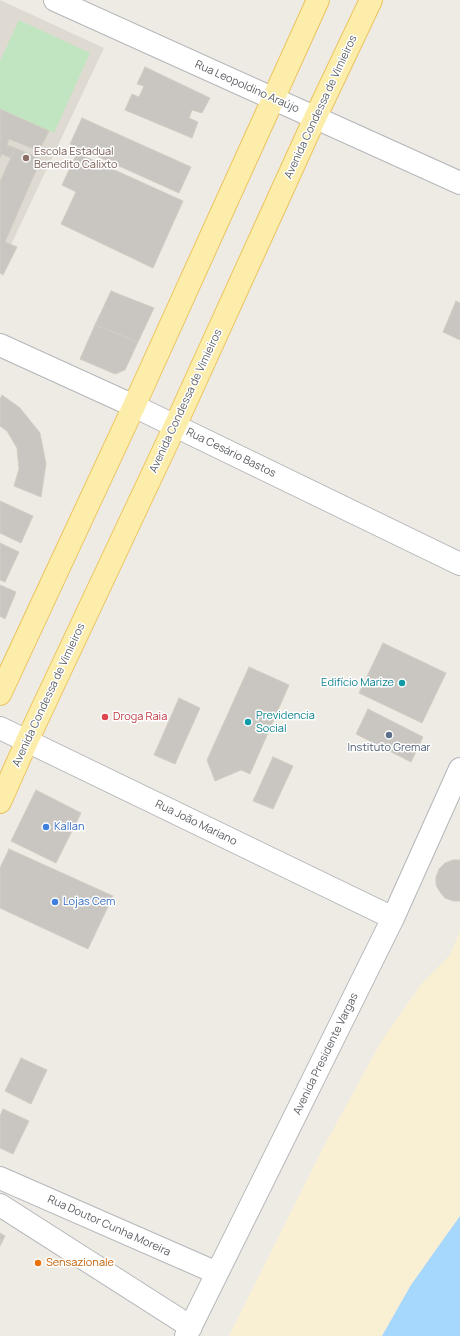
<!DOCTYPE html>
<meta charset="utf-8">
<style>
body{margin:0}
canvas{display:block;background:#eeebe4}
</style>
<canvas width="460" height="1336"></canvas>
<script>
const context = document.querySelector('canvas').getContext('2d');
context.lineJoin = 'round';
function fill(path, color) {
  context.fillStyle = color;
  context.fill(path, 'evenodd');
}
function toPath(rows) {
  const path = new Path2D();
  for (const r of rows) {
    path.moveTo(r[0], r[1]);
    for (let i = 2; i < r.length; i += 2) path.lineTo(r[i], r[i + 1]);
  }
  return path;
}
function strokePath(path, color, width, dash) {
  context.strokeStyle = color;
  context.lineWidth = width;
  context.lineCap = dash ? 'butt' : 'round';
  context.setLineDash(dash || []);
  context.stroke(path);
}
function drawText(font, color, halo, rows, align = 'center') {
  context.font = font + ' Manrope,sans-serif';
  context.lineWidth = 3;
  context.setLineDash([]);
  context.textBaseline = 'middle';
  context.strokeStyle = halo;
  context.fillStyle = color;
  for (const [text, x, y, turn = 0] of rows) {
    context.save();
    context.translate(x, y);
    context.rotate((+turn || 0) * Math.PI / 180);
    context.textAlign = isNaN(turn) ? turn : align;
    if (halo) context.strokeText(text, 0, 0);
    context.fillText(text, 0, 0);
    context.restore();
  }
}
const education = toPath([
 [0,0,104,48,0,268]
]);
const green = toPath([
 [19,20,90,53,54,133,0,109,0,61]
]);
const sand = toPath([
 [460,931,460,1216,411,1285,382,1336,229,1336,323,1148,382,1040,423,982,450,955]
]);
const water = toPath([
 [460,1216,460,1336,382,1336,411,1285]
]);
const building = toPath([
 [145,67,210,98,202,113,192,110,189,118,198,122,192,138,125,110,132,94,139,97,144,86,137,84,145,67],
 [0,109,49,131,39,151,9,139,7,145,15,148,11,158,2,154,0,158,0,109],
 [82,118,191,167,179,193,70,144,82,118],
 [15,148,41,159,5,242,17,247,3,275,0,273,0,182,15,148],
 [77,153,183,201,153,268,61,224,76,192,62,185,77,153],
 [111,291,154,308,138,342,95,325,111,291],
 [456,301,460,303,460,340,443,332,456,301],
 [95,325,138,342,125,370,115,374,80,359,95,325],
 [2,395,20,408,40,433,46,464,41,497,14,486,19,469,17,448,7,431,0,426,0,399,2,395],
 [0,501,33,516,21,543,0,533,0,501],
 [0,543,19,552,5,582,0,580,0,543],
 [0,585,16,592,5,619,0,616,0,585],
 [383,643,446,673,422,723,359,693,383,643],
 [249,667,289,685,250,774,241,770,215,781,207,760,249,667],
 [179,698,200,708,175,764,154,755,179,698],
 [368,709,423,737,411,762,356,734,368,709],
 [273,757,293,766,273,809,253,801,273,757],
 [36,790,81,813,56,863,11,841,36,790],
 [9,849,113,896,88,949,0,908,0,868,9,849],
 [453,860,460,860,460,901,453,901,445,898,440,892,436,885,436,877,439,869,445,863,453,860],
 [21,1058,47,1070,31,1104,5,1091,21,1058],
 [3,1109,29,1121,13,1154,0,1148,0,1116,3,1109],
 [0,1233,5,1236,0,1246,0,1233]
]);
const minor = toPath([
 [55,0,460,183],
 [0,345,134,406,460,564],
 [0,728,393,918],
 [0,1178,217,1273],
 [0,1205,191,1327],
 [186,1336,393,918,460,769]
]);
const major = toPath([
 [0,694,134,406,318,0],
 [0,802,27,741,175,426,315,118,371,0]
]);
const markers = [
 [26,158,4,"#8d6e63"],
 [402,683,4,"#0f9aa8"],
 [105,717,4,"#e0444e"],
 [248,722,4,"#0f9aa8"],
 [389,735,4,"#5c6f8a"],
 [46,827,4,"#3f7fe0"],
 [55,902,4,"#3f7fe0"],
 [38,1263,4,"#e8710a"]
];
const streetNames = [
 ["Rua Leopoldino Araújo",247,87,24],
 ["Avenida Condessa de Vimieiros",321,107,-65],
 ["Avenida Condessa de Vimieiros",186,401,-65],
 ["Rua Cesário Bastos",231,453,26],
 ["Avenida Condessa de Vimieiros",49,695,-65],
 ["Rua João Mariano",196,823,26],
 ["Avenida Presidente Vargas",326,1054,-64],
 ["Rua Doutor Cunha Moreira",109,1226,24]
];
const educationNames = [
 ["Escola Estadual",34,152],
 ["Benedito Calixto",34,165]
];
const cultureNames = [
 ["Edifício Marize",394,683],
 ["Previdencia",256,716,"left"],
 ["Social",256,729,"left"]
];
const healthNames = [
 ["Droga Raia",113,717]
];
const serviceNames = [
 ["Instituto Gremar",389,748]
];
const shopNames = [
 ["Kallan",54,827],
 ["Lojas Cem",63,902]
];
const foodNames = [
 ["Sensazionale",46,1263]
];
fill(education, '#dedad2');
fill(green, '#c1e5c1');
fill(sand, '#f9f0d4');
fill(water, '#a6d7fc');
fill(building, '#c9c6c1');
strokePath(building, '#d2cdc2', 1);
strokePath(minor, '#b4b6ba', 24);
strokePath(major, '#ecc35e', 24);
strokePath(minor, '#fff', 22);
strokePath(major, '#fceeaa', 22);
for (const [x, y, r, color] of markers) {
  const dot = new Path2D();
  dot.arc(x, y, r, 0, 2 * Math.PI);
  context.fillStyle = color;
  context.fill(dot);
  strokePath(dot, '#fff', 1.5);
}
drawText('11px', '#5c5f64', '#fff', streetNames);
drawText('11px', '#785e54', '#fff', educationNames, 'left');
drawText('11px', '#0d838f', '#fff', cultureNames, 'right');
drawText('11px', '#be3a42', '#fff', healthNames, 'left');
drawText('11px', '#4e5e75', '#fff', serviceNames);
drawText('11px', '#366cbe', '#fff', shopNames, 'left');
drawText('11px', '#c56008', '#fff', foodNames, 'left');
</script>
